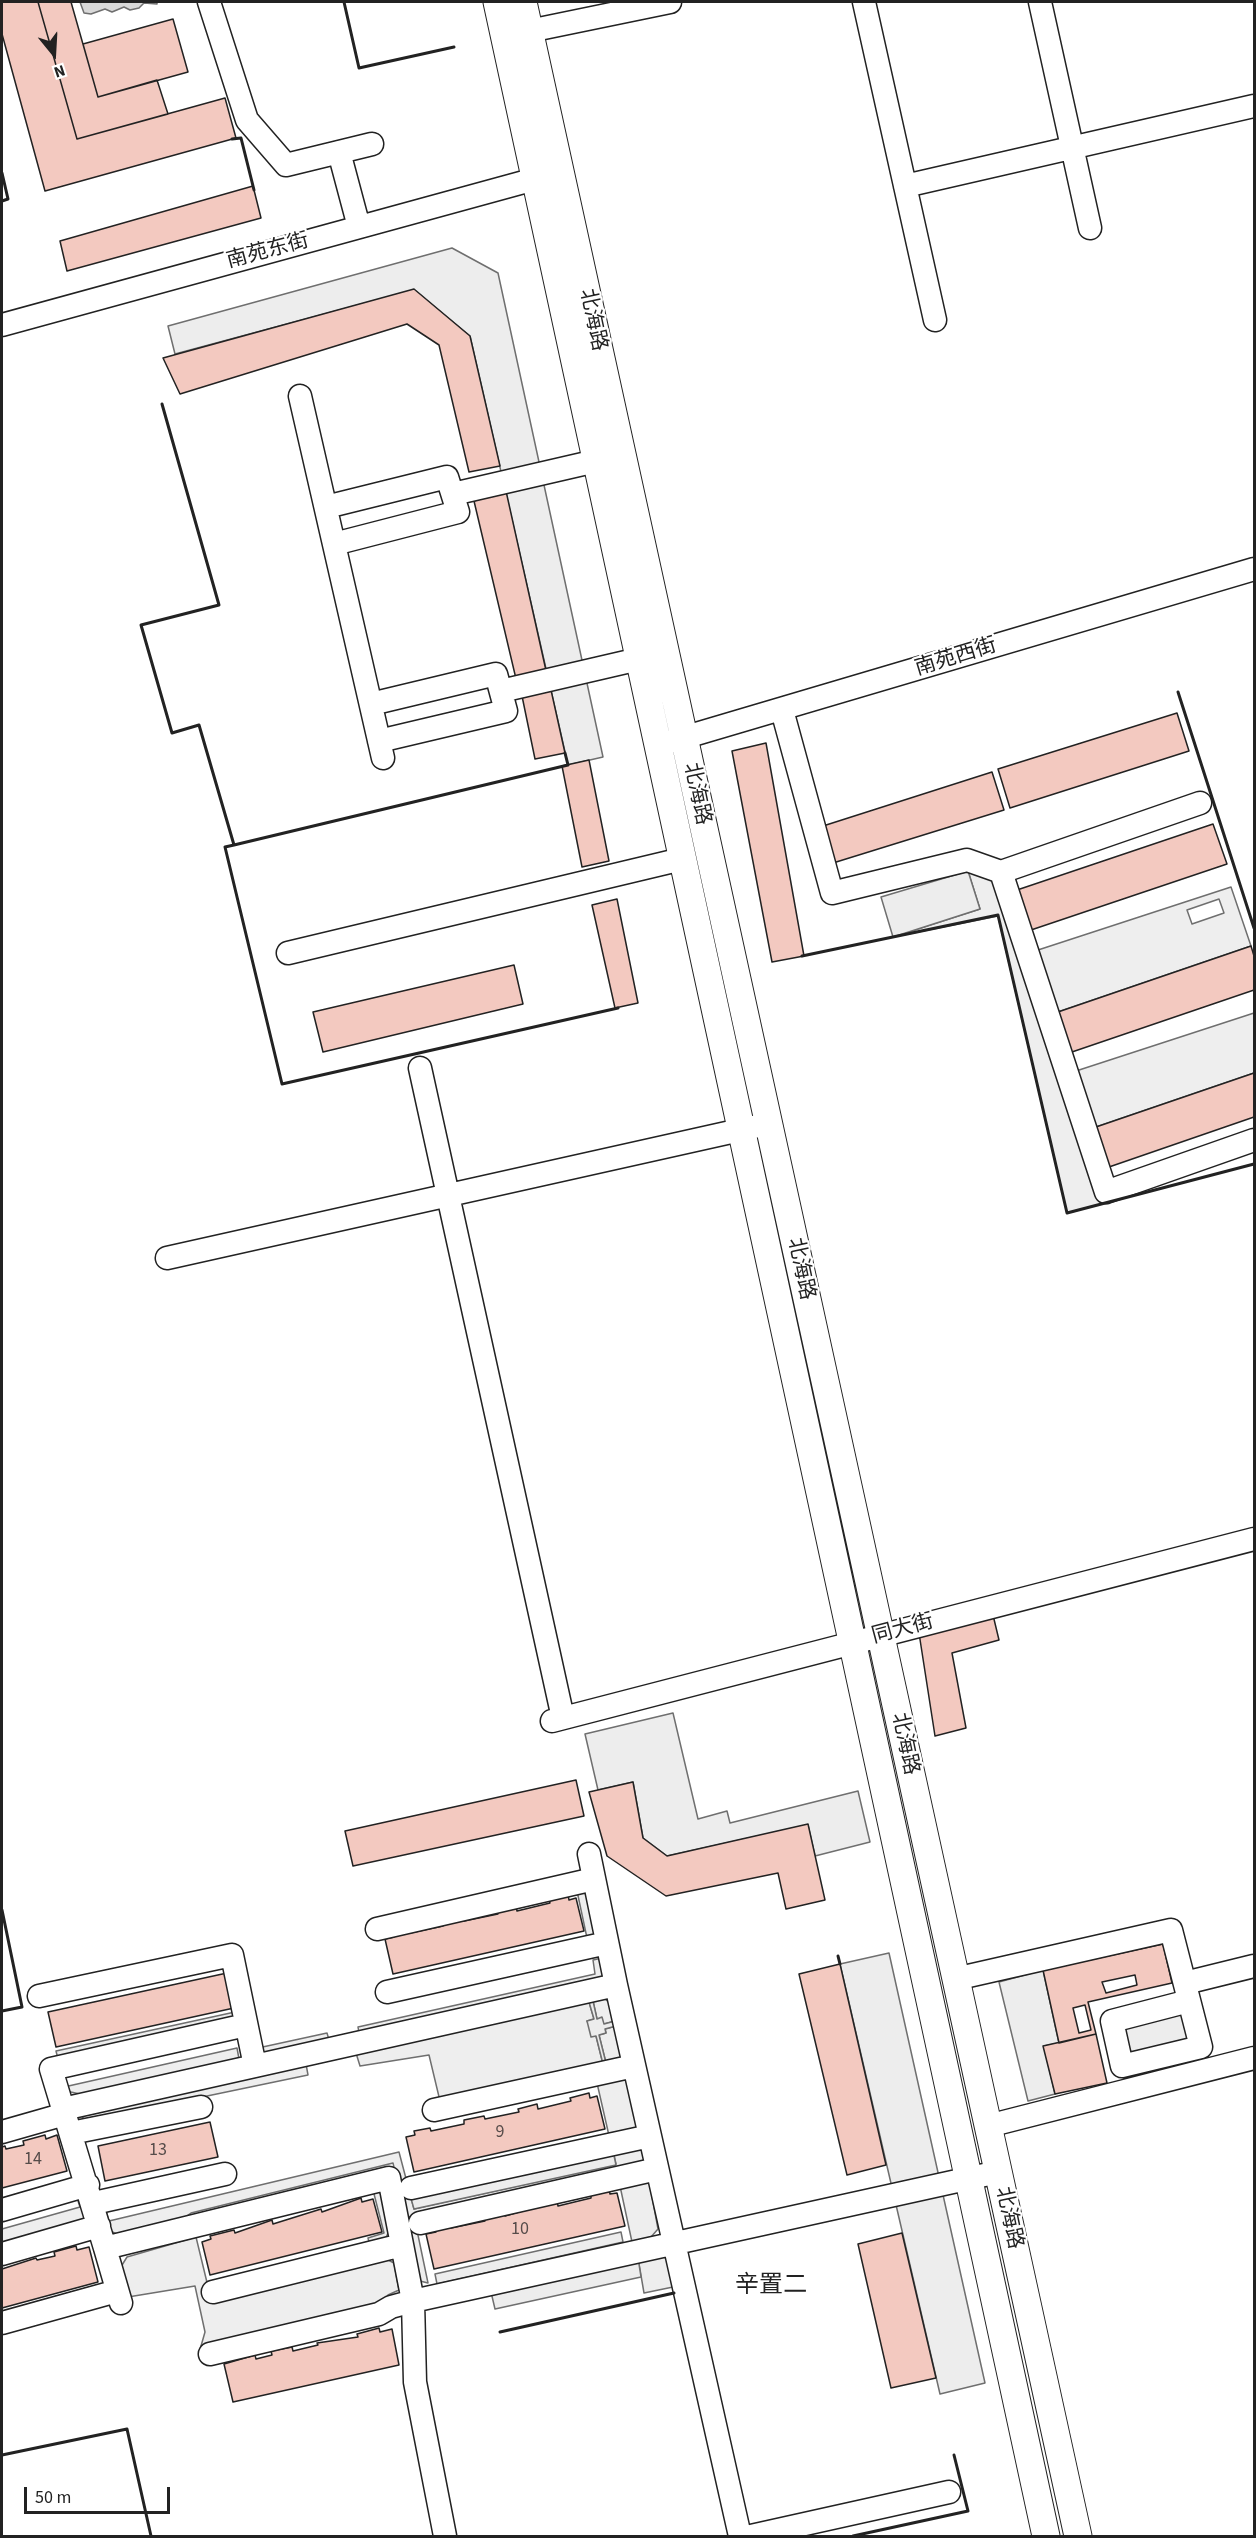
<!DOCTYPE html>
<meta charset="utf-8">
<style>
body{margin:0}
#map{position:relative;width:1256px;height:2538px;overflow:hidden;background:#fff;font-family:"Source Sans 3",sans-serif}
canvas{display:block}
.frame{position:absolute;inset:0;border:3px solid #222;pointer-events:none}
.north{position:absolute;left:24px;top:24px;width:60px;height:60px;-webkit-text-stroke:4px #fff;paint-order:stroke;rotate:162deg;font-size:16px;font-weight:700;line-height:24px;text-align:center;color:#222}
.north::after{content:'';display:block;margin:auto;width:21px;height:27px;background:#222;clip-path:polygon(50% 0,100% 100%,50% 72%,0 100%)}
.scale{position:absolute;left:24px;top:2487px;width:146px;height:27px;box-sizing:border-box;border:3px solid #222;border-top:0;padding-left:8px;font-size:18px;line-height:21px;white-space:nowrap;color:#222;-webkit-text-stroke:4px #fff;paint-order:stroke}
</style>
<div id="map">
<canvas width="1256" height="2538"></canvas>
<div class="frame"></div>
<div class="north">N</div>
<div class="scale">50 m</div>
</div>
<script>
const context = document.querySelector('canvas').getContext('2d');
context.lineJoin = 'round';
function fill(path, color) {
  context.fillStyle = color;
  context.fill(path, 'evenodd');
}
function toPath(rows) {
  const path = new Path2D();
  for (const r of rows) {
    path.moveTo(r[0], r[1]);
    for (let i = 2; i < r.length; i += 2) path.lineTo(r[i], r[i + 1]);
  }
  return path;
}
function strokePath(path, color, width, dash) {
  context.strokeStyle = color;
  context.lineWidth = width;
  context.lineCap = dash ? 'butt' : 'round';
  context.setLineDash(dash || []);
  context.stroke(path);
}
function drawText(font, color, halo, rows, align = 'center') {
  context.font = font + ' "Source Sans 3","Noto Sans SC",sans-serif';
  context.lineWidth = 4.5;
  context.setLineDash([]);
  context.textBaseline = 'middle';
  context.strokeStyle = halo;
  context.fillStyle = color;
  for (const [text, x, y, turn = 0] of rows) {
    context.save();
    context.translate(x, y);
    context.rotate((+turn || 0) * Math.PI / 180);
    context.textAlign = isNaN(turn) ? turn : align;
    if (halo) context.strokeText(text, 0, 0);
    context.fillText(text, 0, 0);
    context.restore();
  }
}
const green = toPath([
 [968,871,992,880,1101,1204,1067,1213,998,916,893,937,980,909,968,871],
 [1231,887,1251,946,1055,1013,1038,950,1231,887],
 [1219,899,1224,913,1192,924,1187,910,1219,899],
 [1254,1013,1254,1073,1096,1127,1076,1071,1254,1013],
 [588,1889,598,1935,587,1938,577,1891,588,1889],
 [602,1958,607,1974,603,1979,359,2033,358,2027,595,1974,593,1960,602,1958],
 [605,1999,611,2004,615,2021,604,2024,597,2019,593,2001,605,1999],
 [589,2002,594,2019,587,2021,596,2036,603,2064,440,2101,429,2055,360,2066,356,2053,589,2002],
 [616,2026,623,2059,606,2063,599,2035,606,2033,605,2029,616,2026],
 [327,2033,329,2040,260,2054,258,2048,327,2033],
 [237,2048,239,2059,80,2094,66,2091,64,2087,237,2048],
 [306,2064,308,2075,87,2121,82,2117,82,2114,306,2064],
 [627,2076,637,2129,610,2140,597,2083,627,2076],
 [635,2145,642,2149,646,2165,414,2216,428,2283,420,2281,393,2163,191,2213,184,2218,119,2235,106,2229,105,2207,109,2221,399,2152,414,2209,616,2164,613,2151,635,2145],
 [649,2180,658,2229,651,2237,632,2242,620,2186,649,2180],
 [373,2190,381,2193,389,2230,385,2241,370,2246,368,2238,384,2233,373,2190],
 [80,2194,87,2220,2,2243,2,2229,80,2207,76,2195,80,2194],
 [196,2237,211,2299,384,2258,394,2263,399,2290,388,2295,389,2302,201,2346,205,2332,195,2286,128,2297,119,2270,127,2257,196,2237],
 [661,2254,667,2257,673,2287,644,2293,638,2258,661,2254]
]);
const parking = toPath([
 [452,248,498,273,603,757,568,765,470,336,414,290,175,354,168,326,452,248],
 [968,871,980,909,893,937,881,897,968,871],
 [673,1713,698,1819,727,1811,730,1823,858,1791,870,1842,815,1856,808,1825,667,1856,643,1838,633,1782,598,1790,585,1734,673,1713],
 [889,1953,985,2383,940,2394,840,1964,889,1953],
 [1043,1970,1059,2043,1044,2046,1055,2094,1028,2101,999,1982,1043,1970],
 [593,2001,597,2019,602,2017,604,2024,615,2021,616,2026,605,2029,606,2033,599,2035,606,2063,603,2064,596,2036,591,2037,587,2021,594,2019,589,2002,593,2001],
 [1189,2001,1205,2063,1127,2083,1112,2021,1189,2001],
 [235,2012,240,2026,60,2067,56,2051,235,2012],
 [613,2151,616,2165,414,2209,410,2195,613,2151],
 [621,2232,623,2242,437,2284,435,2274,621,2232],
 [638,2258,641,2277,495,2309,491,2292,638,2258]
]);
const water = toPath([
 [80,2,157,2,157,4,144,3,139,8,130,10,124,7,112,12,105,9,91,14,84,13,80,2]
]);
const building = toPath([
 [2,2,38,2,77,139,225,98,236,138,45,191,2,34,2,2],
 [38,2,71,2,98,97,157,80,168,114,77,139,38,2],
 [173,19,188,72,98,97,83,44,173,19],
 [253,186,261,218,67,271,60,241,253,186],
 [414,289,470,336,500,466,469,472,439,345,407,324,180,394,163,358,414,289],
 [506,491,547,675,517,683,474,501,506,491],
 [551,690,565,753,535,759,522,696,551,690],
 [1177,713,1189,751,1010,808,998,769,1177,713],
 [766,743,804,956,772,962,732,751,766,743],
 [589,760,609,861,582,867,562,766,589,760],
 [992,772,1004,810,833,863,823,826,992,772],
 [1213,824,1227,864,1031,930,1017,890,1213,824],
 [617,899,638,1003,615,1008,592,905,617,899],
 [1251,946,1254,956,1254,990,1069,1053,1055,1013,1251,946],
 [514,965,523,1004,323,1052,313,1012,514,965],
 [1254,1073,1254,1117,1109,1167,1096,1127,1254,1073],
 [993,1615,999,1640,952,1653,966,1728,935,1736,919,1633,993,1615],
 [576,1780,584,1816,353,1866,345,1831,576,1780],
 [633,1782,643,1838,667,1856,808,1824,825,1900,786,1909,778,1873,666,1896,607,1856,589,1792,633,1782],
 [568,1895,569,1900,576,1898,584,1931,393,1974,385,1939,394,1937,393,1933,409,1929,410,1933,443,1926,443,1922,463,1917,464,1921,498,1914,497,1911,516,1906,517,1911,550,1903,549,1899,568,1895],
 [1163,1944,1172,1983,1088,2002,1096,2034,1059,2043,1043,1970,1163,1944],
 [840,1964,886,2165,847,2175,799,1974,840,1964],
 [227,1973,234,2008,56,2047,48,2012,227,1973],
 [1135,1975,1137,1985,1106,1993,1102,1982,1135,1975],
 [1085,2005,1091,2030,1079,2033,1073,2008,1085,2005],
 [1096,2034,1107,2083,1055,2094,1043,2046,1096,2034],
 [589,2093,590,2098,597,2096,605,2129,414,2172,406,2137,415,2135,414,2131,430,2128,431,2131,464,2124,464,2120,484,2116,485,2119,519,2112,518,2109,537,2104,538,2109,571,2101,570,2098,589,2093],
 [210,2122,218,2157,105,2181,98,2146,210,2122],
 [45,2135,46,2139,57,2135,67,2171,2,2188,2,2147,5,2146,6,2149,24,2145,23,2141,45,2135],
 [609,2190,610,2194,617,2193,625,2226,434,2269,426,2234,436,2232,434,2228,450,2224,451,2228,485,2221,484,2217,505,2213,505,2216,557,2201,558,2206,591,2198,591,2195,609,2190],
 [361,2198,362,2202,373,2199,382,2232,210,2275,202,2242,211,2239,210,2236,234,2230,235,2233,272,2220,273,2224,321,2209,322,2212,361,2198],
 [902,2233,936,2378,891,2388,858,2244,902,2233],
 [76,2246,77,2250,89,2247,98,2282,2,2308,2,2269,36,2258,37,2260,55,2256,54,2252,76,2246],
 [379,2328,380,2332,392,2329,399,2365,233,2402,224,2364,255,2355,256,2359,272,2355,271,2351,292,2347,293,2351,318,2345,317,2343,358,2337,357,2334,379,2328]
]);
const minor = toPath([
 [209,2,247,120,286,165,372,144],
 [864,2,935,320],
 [1040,2,1090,228],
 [529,31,670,2],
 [339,152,359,227],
 [905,186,1254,106],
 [2,325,535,179],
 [300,396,383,758],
 [453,494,596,461],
 [326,507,447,477,458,512,334,544],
 [501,691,639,659],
 [371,704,496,674,506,711,379,741],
 [782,710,832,893,967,860,1001,872,1106,1192,1254,1140],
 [669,742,1254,569],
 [1001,872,1200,803],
 [288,953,682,859],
 [420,1068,563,1718],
 [167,1258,758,1126],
 [552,1721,1254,1539],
 [589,1854,616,1985,740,2536],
 [377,1929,594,1879],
 [955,1979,1171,1930,1201,2047,1122,2066,1112,2021,1189,2001],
 [1185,1983,1254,1966],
 [387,1992,607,1943],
 [39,1996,232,1955,255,2066],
 [246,2025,51,2069,105,2248,389,2178,413,2301,998,2172],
 [63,2109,616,1985],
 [434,2110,634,2066],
 [988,2126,1254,2058],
 [2,2132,65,2114],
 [71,2133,201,2107],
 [411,2188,650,2136],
 [94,2203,225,2174],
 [2,2210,88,2185],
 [420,2223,657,2169],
 [105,2248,121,2303],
 [2,2254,99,2226],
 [213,2292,402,2245],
 [2,2323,117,2291],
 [210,2354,379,2314,391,2307,413,2301,415,2382,445,2536],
 [751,2536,949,2492]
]);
const major = toPath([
 [497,2,1046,2536],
 [523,2,1078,2536]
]);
const wall = toPath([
 [344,2,359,68,454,47],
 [232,139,241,138,254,190],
 [2,173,8,199,2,201],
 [162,404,219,605,141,625,172,733,199,725,234,845,568,765,565,753],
 [1178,692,1254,928],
 [234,845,225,847,282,1084,618,1008],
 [802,956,998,915,1067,1213,1254,1164],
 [2,1910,22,2007,2,2011],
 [838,1956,840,1964],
 [500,2332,674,2293],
 [2,2455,127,2429,151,2536],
 [853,2536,968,2511,954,2455]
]);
const numberNames = [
 ["9",500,2133],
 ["13",158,2151],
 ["14",33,2160],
 ["10",520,2230]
];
const streetNames = [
 ["南苑东街",268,252,-15],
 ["北海路",592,320,78],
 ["南苑西街",956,658,-17],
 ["北海路",696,794,78],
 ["北海路",800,1269,78],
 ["同大街",903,1630,-15],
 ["北海路",904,1744,78],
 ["北海路",1008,2218,78]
];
const quarterNames = [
 ["辛置二",771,2287]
];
fill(green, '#eee');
strokePath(green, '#6f6f6f', 1.5);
fill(parking, '#ededed');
strokePath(parking, '#6f6f6f', 1.5);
fill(water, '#d9d9d9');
strokePath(water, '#6f6f6f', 1.5);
fill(building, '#f3c9c0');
strokePath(building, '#222', 1.5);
strokePath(minor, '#222', 25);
strokePath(major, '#222', 29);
strokePath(minor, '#fff', 22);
strokePath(major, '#fff', 27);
strokePath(wall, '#222', 3);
drawText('18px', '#564c4a', null, numberNames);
drawText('21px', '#222', '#fff', streetNames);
drawText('24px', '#222', '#fff', quarterNames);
</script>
